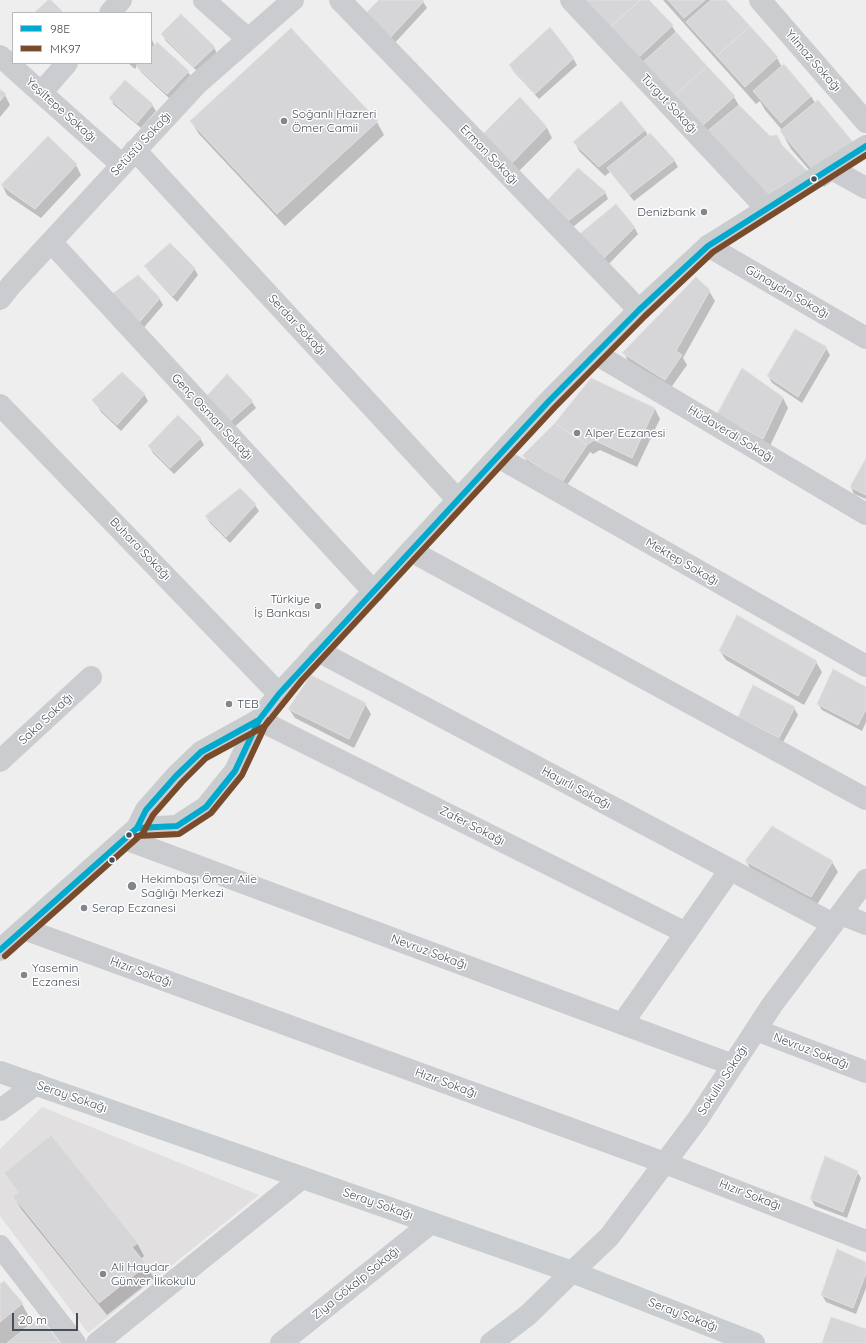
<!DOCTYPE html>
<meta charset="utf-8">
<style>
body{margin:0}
#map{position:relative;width:866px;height:1343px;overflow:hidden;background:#efeeee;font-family:Quicksand,sans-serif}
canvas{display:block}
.legend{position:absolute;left:12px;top:12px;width:140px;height:52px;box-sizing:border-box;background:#fff;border:1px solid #b5b9bd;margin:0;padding:5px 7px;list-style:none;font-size:12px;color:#464f59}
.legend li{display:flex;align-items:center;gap:8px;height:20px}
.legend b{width:20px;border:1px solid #b5b9bd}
.scale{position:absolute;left:12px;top:1313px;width:66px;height:18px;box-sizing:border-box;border:2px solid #464f59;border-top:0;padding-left:5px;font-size:12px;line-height:14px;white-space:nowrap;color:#464f59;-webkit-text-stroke:3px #fff;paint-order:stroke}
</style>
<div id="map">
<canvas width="866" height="1343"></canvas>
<ul class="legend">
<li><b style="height:5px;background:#00a9ce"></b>98E</li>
<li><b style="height:5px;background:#7a4b2a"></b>MK97</li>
</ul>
<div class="scale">20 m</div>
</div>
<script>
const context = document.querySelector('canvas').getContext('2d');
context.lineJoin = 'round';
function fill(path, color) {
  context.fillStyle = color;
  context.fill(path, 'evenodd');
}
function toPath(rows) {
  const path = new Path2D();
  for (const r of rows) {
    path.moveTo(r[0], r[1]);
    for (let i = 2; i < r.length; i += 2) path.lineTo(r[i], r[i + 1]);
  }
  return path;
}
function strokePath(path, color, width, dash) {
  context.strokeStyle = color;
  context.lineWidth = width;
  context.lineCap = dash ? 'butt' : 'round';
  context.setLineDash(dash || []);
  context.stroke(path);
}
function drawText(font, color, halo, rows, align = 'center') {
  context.font = font + ' Quicksand,sans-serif';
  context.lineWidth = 3;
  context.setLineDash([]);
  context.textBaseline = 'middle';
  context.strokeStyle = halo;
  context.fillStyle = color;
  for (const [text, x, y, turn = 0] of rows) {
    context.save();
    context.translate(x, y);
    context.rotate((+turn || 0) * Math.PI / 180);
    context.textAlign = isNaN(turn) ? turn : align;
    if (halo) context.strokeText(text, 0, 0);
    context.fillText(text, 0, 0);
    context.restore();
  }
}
const education = toPath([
 [42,1107,259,1195,88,1333,0,1216,0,1149]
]);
const shadow = toPath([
 [380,0,422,0,427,8,392,46],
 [577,0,648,0,672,26,678,36,734,97,740,107,769,137,783,146,806,172,774,215],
 [663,0,725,0,777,58,782,67,811,96,815,103,863,160,824,187,791,149,781,131,782,130,765,110,760,101,756,104],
 [162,34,214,47,217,54,199,73,166,41],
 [151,38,155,46,188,72,192,78,171,100,141,72,137,66,135,69,128,63,151,63],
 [573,58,577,65,539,99,514,72,510,66],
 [0,90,5,95,10,105,0,117],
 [110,98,152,105,156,111,141,128,114,105],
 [520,98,547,128,552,138,514,176,487,147],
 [191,121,377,122,384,135,285,226,199,134],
 [645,130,648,136,674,160,678,167,634,201,610,172,605,176,580,152,574,142],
 [76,165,81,175,41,218,7,195,2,185],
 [605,192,608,199,569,230,549,211],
 [634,227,638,234,605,268,581,243],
 [145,266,194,268,198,275,177,302,149,272],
 [709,291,715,301,683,358,687,365,670,389,629,363,624,353],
 [159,298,163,305,141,331,113,304],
 [826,348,830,355,802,403,772,383,768,376],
 [742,370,783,398,788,408,769,448,723,424],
 [227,376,252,402,256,408,232,429,228,426],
 [591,380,655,409,660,419,637,467,600,450,593,454,590,452,565,488,527,462,524,456,556,423],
 [144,394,148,401,121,431,101,412,94,400],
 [200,438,204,445,174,474,153,453,149,446],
 [866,460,866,499,854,494,851,487],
 [255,505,259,511,230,543,210,523,206,517],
 [720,651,816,662,822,672,804,705,726,660],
 [866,688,866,722,862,731,822,710,818,704],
 [365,704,371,714,354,748,295,718,289,709],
 [794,708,798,715,782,744,739,717],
 [746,861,832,862,838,872,816,906,752,871],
 [857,1172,861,1178,847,1218,815,1206,811,1199],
 [5,1173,137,1243,144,1256,141,1259,154,1278,107,1315,22,1210,14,1197,19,1193],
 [866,1263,866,1288,856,1314,826,1302,822,1295],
 [0,1285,22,1304,32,1322,23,1330,24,1331,58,1343,0,1343]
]);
const building = toPath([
 [48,0,51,0,64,13,34,13,48,0],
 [379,0,423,0,424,1,388,40,359,20,379,0],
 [582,0,640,0,609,28,582,0],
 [640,0,649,0,673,25,638,58,609,28,640,0],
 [668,0,705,0,684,18,668,0],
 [711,0,726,0,750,26,717,56,686,22,711,0],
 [181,14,215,47,194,67,161,34,181,14],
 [750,26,778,57,745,87,717,56,750,26],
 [550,27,574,58,535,94,509,65,550,27],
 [291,28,378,121,277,214,190,121,291,28],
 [676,32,707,66,672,98,641,64,676,32],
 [157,42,189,71,167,94,136,66,138,63,151,63,151,49,157,42],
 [784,64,811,96,781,123,753,91,784,64],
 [707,66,735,96,700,128,672,98,707,66],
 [125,80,153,104,137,123,109,98,125,80],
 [0,89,6,94,0,101,0,89],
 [520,97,547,127,508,167,480,137,520,97],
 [818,100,853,142,813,170,780,131,818,100],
 [621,101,645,130,599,167,573,142,621,101],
 [739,105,770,136,777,135,782,145,807,171,763,197,700,137,739,105],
 [650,133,675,160,629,195,607,168,650,133],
 [48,136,77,164,35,209,1,185,48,136],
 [578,168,606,192,564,224,544,204,578,168],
 [616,204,635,227,600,262,576,237,616,204],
 [170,243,195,268,173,296,144,266,170,243],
 [138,275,160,298,137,325,108,297,138,275],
 [696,277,710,290,676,351,682,355,665,380,622,353,696,277],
 [795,329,827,347,798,397,767,376,795,329],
 [742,368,783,397,763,439,717,414,742,368],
 [122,372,145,394,117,425,96,405,92,400,122,372],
 [227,374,253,401,228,423,204,399,227,374],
 [591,378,655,408,632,458,594,440,587,445,555,423,591,378],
 [178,415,201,438,170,468,148,446,178,415],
 [555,423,587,445,562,482,522,456,555,423],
 [866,458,866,495,850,487,866,458],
 [240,488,256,504,226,537,205,516,240,488],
 [737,615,817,661,798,696,719,651,737,615],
 [833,669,866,687,866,709,858,725,817,704,833,669],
 [311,675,366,703,349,739,288,709,311,675],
 [753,685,795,707,779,738,738,717,753,685],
 [772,826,833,861,811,897,745,861,772,826],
 [51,1135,138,1243,132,1247,147,1265,99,1303,13,1196,19,1192,4,1173,51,1135],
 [825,1156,858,1171,843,1212,810,1199,825,1156],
 [837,1249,866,1262,866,1273,853,1308,821,1295,837,1249],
 [4,1281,23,1303,0,1322,0,1284,4,1281],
 [40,1317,60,1343,7,1343,40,1317],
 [831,1317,866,1329,866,1343,822,1343,831,1317]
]);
const street = toPath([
 [204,0,248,39],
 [340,0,639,310],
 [571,0,766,208],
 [760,0,866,122],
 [110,13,121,0],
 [0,56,122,165],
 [41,93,67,63],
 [135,150,458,500],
 [830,168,866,188],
 [51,242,374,592],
 [708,246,866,338],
 [0,299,12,284,197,84,293,0],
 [596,354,866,514],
 [0,405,279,694],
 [498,457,866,666],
 [411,551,866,799],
 [318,651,833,924],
 [259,720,686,933],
 [0,761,91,677],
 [125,839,733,1065],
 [841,914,866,924],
 [24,929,665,1163,866,1241],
 [622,1024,730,870],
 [756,1030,866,1072],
 [0,1110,36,1084],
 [0,1246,75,1343],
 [572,1272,609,1237,697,1120,772,1005,866,880],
 [97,1343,302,1178],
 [281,1343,431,1223]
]);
const secondary = toPath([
 [137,828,177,826,206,807,235,771,259,720,279,694,549,401,639,310,708,246,866,146],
 [0,950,137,828,146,810,176,776,201,752,259,720],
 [0,1072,572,1272,754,1343],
 [491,1343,528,1315,572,1272]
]);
const bus1 = toPath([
 [137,828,177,826,206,807,235,771,259,720,279,694,549,401,639,310,708,246,866,146],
 [0,950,137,828,146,810,176,776,201,752,259,720]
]);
const bus2 = toPath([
 [137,836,179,834,211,813,242,775,266,724,269,720],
 [5,956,143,833,153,815,182,782,206,758,265,726,302,680,555,407,645,316,713,252,866,155]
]);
const markers = [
 [284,121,4,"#81878d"],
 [814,179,3.5,"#464f59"],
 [704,212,4,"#81878d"],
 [577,433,4,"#81878d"],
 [318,606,4,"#81878d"],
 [229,704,4,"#81878d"],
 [129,835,3.5,"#464f59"],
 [112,860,3.5,"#464f59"],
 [132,886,5,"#81878d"],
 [84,908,4,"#81878d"],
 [24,975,4,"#81878d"],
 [103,1274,4,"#81878d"]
];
const streetNames = [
 ["Yılmaz Sokağı",813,61,49],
 ["Turgut Sokağı",669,104,47],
 ["Yeşiltepe Sokağı",61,110,42],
 ["Setüstü Sokağı",141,144,-47],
 ["Erman Sokağı",489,155,46],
 ["Günaydın Sokağı",787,292,30],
 ["Serdar Sokağı",297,325,47],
 ["Genç Osman Sokağı",212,417,47],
 ["Hüdaverdi Sokağı",731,434,31],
 ["Buhara Sokağı",140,549,46],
 ["Mektep Sokağı",682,562,30],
 ["Saka Sokağı",46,719,-43],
 ["Hayırlı Sokağı",576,788,28],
 ["Zafer Sokağı",472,826,27],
 ["Nevruz Sokağı",429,952,20],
 ["Hızır Sokağı",141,972,20],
 ["Nevruz Sokağı",811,1051,21],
 ["Sokullu Sokağı",723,1080,-57],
 ["Hızır Sokağı",446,1083,20],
 ["Seray Sokağı",72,1097,19],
 ["Hızır Sokağı",750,1195,21],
 ["Seray Sokağı",378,1204,19],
 ["Ziya Gökalp Sokağı",356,1283,-39],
 ["Seray Sokağı",683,1315,21]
];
const poiNames = [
 ["Soğanlı Hazreri",292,114],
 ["Ömer Camii",292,128],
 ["Denizbank",696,212,"right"],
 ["Alper Eczanesi",585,433],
 ["Türkiye",310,599,"right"],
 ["İş Bankası",310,613,"right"],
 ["TEB",237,704],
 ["Hekimbaşı Ömer Aile",141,879],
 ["Sağlığı Merkezi",141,893],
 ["Serap Eczanesi",92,908],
 ["Yasemin",32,968],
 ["Eczanesi",32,982],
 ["Ali Haydar",111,1267],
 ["Günver İlkokulu",111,1281]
];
fill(education, '#e1dfdf');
fill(shadow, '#0003');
fill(building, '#d6d6d8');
strokePath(building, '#e0e0e1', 1);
strokePath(street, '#cacccf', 22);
strokePath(secondary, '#cacdcf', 22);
strokePath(bus1, '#00a9ce', 6);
strokePath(bus2, '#7a4b2a', 6);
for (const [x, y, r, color] of markers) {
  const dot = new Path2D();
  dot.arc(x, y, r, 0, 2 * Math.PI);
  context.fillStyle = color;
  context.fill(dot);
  strokePath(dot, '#fff', 1.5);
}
drawText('12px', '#464f59', '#fff', streetNames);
drawText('12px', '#464f59', '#fff', poiNames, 'left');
</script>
